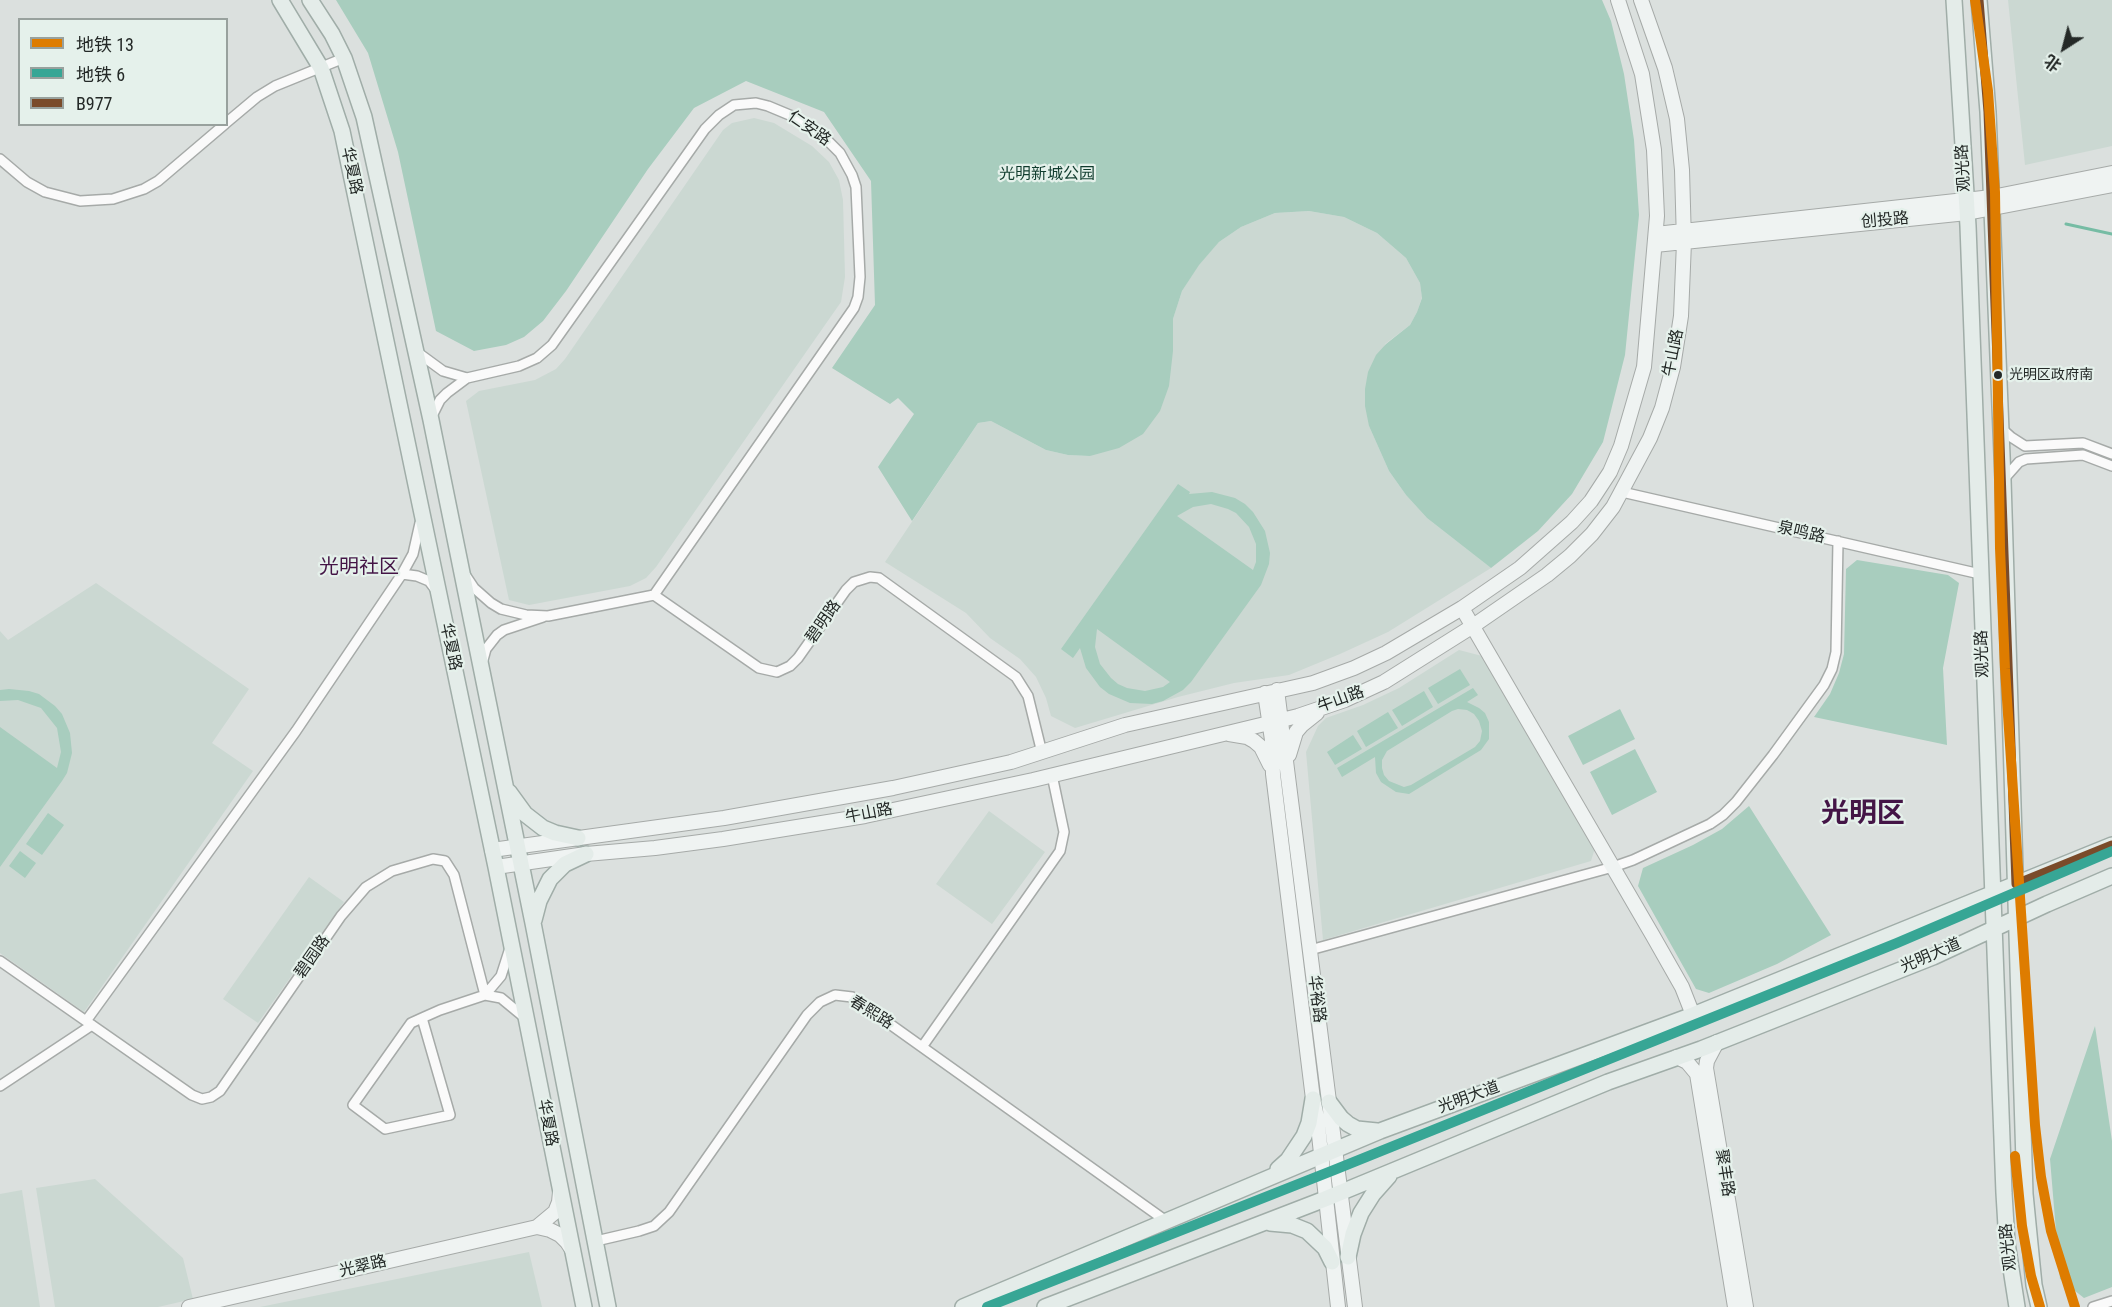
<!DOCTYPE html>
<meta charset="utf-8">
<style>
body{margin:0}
#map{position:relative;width:2112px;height:1307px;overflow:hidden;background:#dbe0de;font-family:"Roboto Condensed","Noto Sans SC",sans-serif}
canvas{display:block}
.legend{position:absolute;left:18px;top:18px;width:210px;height:108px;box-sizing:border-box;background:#e5f1eb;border:2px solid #98a19d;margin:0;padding:8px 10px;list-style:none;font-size:18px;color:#242927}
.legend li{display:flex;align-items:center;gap:12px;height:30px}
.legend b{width:30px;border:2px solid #98a19d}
.north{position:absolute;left:2034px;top:18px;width:60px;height:60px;-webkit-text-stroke:4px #e5f1eb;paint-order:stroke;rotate:216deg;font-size:16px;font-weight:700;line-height:24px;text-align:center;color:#242927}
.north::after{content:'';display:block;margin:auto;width:21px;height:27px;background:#242927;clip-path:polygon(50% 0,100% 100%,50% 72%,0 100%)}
</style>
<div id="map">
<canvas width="2112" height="1307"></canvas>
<ul class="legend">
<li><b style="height:8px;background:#de7c00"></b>地铁 13</li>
<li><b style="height:8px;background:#37a695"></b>地铁 6</li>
<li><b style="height:8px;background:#7a4b2a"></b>B977</li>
</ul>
<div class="north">北</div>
</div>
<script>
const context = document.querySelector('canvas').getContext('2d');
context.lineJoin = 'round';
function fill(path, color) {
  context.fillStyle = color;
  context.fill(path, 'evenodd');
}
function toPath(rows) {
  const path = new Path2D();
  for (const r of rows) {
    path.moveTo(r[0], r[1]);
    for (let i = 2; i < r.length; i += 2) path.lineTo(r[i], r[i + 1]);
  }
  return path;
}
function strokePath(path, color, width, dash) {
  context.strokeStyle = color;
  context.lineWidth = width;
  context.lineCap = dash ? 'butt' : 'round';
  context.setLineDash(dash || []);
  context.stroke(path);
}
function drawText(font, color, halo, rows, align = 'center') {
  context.font = font + ' "Roboto Condensed","Noto Sans SC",sans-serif';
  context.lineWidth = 4.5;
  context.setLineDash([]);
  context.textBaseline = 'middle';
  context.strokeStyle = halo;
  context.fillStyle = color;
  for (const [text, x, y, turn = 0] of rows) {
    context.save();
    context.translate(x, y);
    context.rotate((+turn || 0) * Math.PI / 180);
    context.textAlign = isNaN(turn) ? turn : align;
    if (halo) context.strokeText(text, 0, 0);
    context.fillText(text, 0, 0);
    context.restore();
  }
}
const built = toPath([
 [2008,0,2112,0,2112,146,2025,165],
 [754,118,774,123,812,146,829,162,839,180,843,200,845,277,841,302,656,567,646,578,630,586,529,605,509,600,466,401,479,391,535,380,556,369,565,359,723,130,732,123],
 [1309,211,1344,217,1377,233,1406,258,1420,283,1422,297,1417,312,1410,325,1385,344,1369,426,1389,471,1406,495,1427,518,1491,568,1388,632,1340,654,1289,675,1234,683,1178,697,1075,728,1051,716,1046,698,1036,677,1020,659,990,638,966,613,885,562,978,423,991,421,1046,450,1068,455,1090,456,1173,351,1173,319,1182,291,1198,265,1219,242,1241,227,1275,213],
 [96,583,249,689,212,743,253,771,84,1012,0,953,0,631,8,640],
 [1459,650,1482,656,1595,848,1591,861,1323,940,1306,752,1318,726,1326,718,1363,705,1399,688],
 [989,811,1045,852,992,924,936,884],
 [309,877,344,902,258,1023,223,999],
 [95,1179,183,1258,193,1299,158,1307,55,1307,36,1188],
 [22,1190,40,1307,0,1307,0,1194],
 [529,1252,542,1307,260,1307]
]);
const green = toPath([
 [336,0,1602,0,1611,21,1624,74,1634,140,1639,215,1625,355,1603,442,1572,494,1538,531,1491,568,1427,518,1406,495,1389,471,1369,426,1365,406,1365,389,1368,372,1376,355,1386,344,1410,325,1417,312,1422,298,1420,283,1406,258,1377,233,1344,217,1309,211,1275,213,1241,227,1219,242,1199,265,1182,291,1173,319,1173,351,1169,386,1160,411,1143,434,1119,448,1090,456,1068,455,1046,450,991,421,978,423,912,521,878,467,914,414,898,398,890,404,832,368,875,305,871,181,824,112,746,81,694,108,648,169,566,291,543,321,524,337,506,345,474,351,436,331,398,152,368,53],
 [1178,484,1190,492,1189,494,1212,492,1235,498,1245,504,1253,512,1265,531,1270,553,1269,564,1261,585,1191,682,1183,690,1163,701,1152,704,1130,703,1109,694,1100,687,1086,668,1080,648,1073,658,1061,649],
 [1211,504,1228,509,1236,513,1249,527,1256,544,1256,562,1253,570,1177,516,1193,507],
 [1097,629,1170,682,1163,687,1145,691,1127,688,1118,684,1111,678,1100,664,1095,647],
 [1857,560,1948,575,1959,583,1943,668,1947,745,1814,717,1830,694,1839,673,1844,654,1846,569],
 [1460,669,1470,685,1438,704,1428,688],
 [1473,688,1478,695,1467,702,1479,708,1485,713,1489,722,1489,739,1481,750,1409,794,1396,792,1381,782,1376,773,1375,757,1342,777,1337,768],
 [1458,709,1467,710,1474,714,1479,721,1482,731,1480,741,1475,747,1411,785,1404,787,1389,781,1384,775,1382,768,1382,760,1387,751,1452,711],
 [9,689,29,691,39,694,55,706,62,714,70,733,72,753,67,773,62,781,0,867,0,727,57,768,61,752,57,728,41,708,18,700,0,701,0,690],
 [1424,691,1433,707,1402,726,1392,710],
 [1620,709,1635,739,1583,765,1568,736],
 [1388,712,1398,728,1366,747,1357,731],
 [1353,735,1362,749,1335,765,1327,752],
 [1635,749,1657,792,1612,815,1590,772],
 [1749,806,1831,935,1777,964,1709,993,1696,989,1638,886,1643,868,1693,845,1722,829],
 [48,813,64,825,42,855,26,844],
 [20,851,36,863,25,878,9,866],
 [2095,1026,2112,1141,2112,1287,2084,1298,2060,1279,2050,1159]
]);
const stream = toPath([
 [2066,224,2112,234]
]);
const street = toPath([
 [226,123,257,97,275,86,344,58],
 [0,159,27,182,45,192,80,201,113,199,144,189,158,181,225,124],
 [417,352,443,371,467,378],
 [431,418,440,400,447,393,467,378,519,366,537,358,552,345,705,129,719,115,734,105,756,103,768,106,792,116,822,135,840,153,852,175,856,187,860,277,858,297,854,308,654,595],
 [2001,428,2011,437,2025,446,2083,443,2112,454],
 [2003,480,2019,462,2026,459,2083,455,2112,466],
 [1622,492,1980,574],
 [402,574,413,554,420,523],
 [466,576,474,588,491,603,501,609,526,615,548,616,654,595,759,668,777,672,790,666,798,658,846,590,854,582,870,577,879,578,1016,677,1028,696,1042,753],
 [483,660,486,649,497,635,504,630,543,617],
 [1310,950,1613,867,1633,860,1710,824,1723,815,1736,802,1773,755,1824,685,1832,669,1836,652,1838,541],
 [0,961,192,1095,202,1099,211,1097,220,1091,341,916,366,887,392,871,433,859,445,861,454,875,485,995],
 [485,995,501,976,510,948],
 [422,1018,450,1115,385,1129,353,1105,411,1023,422,1018,440,1010,485,995,501,998,524,1017],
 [86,1021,296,731,402,574,417,576,429,581,435,589],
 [922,1047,1060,851,1064,832,1052,775],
 [0,1086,92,1025],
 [596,1241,639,1231,654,1226,669,1212,807,1015,820,1002,835,995,852,997,1166,1221],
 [2093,1307,2112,1301]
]);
const secondary = toPath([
 [1656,234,1992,197,2112,173],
 [1655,245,1967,213,2112,185],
 [1462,608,1653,936,1682,987,1693,1015],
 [1277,690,1355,1307],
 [1265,693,1272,740,1273,774,1313,1099,1317,1117,1338,1307],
 [1229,734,1247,737,1254,741,1261,747,1270,765],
 [1289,755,1296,732,1302,725,1317,713],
 [492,850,724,818,893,788,1011,762,1125,725,1313,683,1354,668,1386,653,1462,608,1520,568,1572,522,1591,501,1610,472,1621,446,1644,367,1657,216,1654,150,1642,74,1618,0],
 [496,867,586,854,655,848,723,839,865,816,1033,780,1298,716,1345,700,1384,682,1473,626,1547,575,1570,556,1592,534,1613,507,1650,438,1662,408,1673,367,1681,316,1684,242,1682,170,1677,119,1665,68,1641,0],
 [1717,1042,1707,1061,1706,1068,1746,1307],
 [1677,1057,1687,1062,1697,1074,1735,1307],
 [537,1227,550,1230,560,1235,567,1242,573,1251],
 [189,1307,537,1227,555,1212,559,1202,560,1192]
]);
const primary = toPath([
 [280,0,321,68,342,131,496,867,584,1307],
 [310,0,332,34,344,58,364,117,431,420,533,923,608,1307],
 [1954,0,1968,226,2004,1193,2007,1243,2017,1307],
 [1979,0,1988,112,2003,480,2025,1194,2034,1285,2039,1307],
 [509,792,525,814,543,828,555,833,578,838],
 [534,920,539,901,550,879,565,864,586,854],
 [1329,1102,1341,1118,1348,1124,1357,1129,1377,1131],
 [1278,1169,1288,1160,1304,1136,1309,1123,1313,1099],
 [1270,1223,1292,1225,1307,1231,1325,1248,1332,1262],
 [1348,1257,1353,1234,1361,1213,1373,1194,1389,1176],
 [963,1307,1380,1131,1693,1015,2112,845],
 [1045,1307,1325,1199,1608,1082,1701,1049,1933,957,2047,904,2112,876]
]);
const bus1 = toPath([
 [1979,0,1988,112,2016,884,2112,845]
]);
const metro1 = toPath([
 [1975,0,1988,91,1995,192,2000,548,2005,669,2035,1125,2041,1177,2051,1231,2075,1307],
 [2015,1156,2022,1226,2031,1276,2040,1307]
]);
const metro2 = toPath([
 [987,1307,1334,1170,1897,943,2112,851]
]);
const markers = [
 [1998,375,5,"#242927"]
];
const busNames = [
 ["光明区政府南",2009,375]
];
const streetNames = [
 ["仁安路",809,129,35],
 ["观光路",1964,168,-93],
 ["华夏路",351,171,78],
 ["创投路",1885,221,-5],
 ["牛山路",1674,353,-79],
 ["泉鸣路",1801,533,13],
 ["碧明路",824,622,-55],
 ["华夏路",450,647,78],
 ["观光路",1983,654,-92],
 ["牛山路",1341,700,-20],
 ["牛山路",869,814,-11],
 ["光明大道",1931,956,-23],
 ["碧园路",313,957,-55],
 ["华裕路",1316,999,83],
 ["春熙路",871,1013,32],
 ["光明大道",1469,1098,-20],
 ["华夏路",547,1123,79],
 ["聚丰路",1724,1173,81],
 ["观光路",2009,1247,-96],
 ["光翠路",363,1267,-13]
];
const parkNames = [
 ["光明新城公园",1047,175]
];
const quarterNames = [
 ["光明社区",359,568]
];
const townNames = [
 ["光明区",1863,815]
];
fill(built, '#cbd8d2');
fill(green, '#a8cdbe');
strokePath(stream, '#76bca4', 3);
strokePath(street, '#a6aaa8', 12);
strokePath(secondary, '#a6aaa8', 16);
strokePath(primary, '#a0ada8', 18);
strokePath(street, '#fafafa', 9);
strokePath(secondary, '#eff3f2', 14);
strokePath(primary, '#e4ece9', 15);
strokePath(bus1, '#7a4b2a', 9);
strokePath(metro1, '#de7c00', 10);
strokePath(metro2, '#37a695', 10);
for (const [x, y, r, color] of markers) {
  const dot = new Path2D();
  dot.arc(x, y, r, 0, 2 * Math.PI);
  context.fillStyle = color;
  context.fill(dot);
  strokePath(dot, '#e5f1eb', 2);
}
drawText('14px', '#242927', '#e5f1eb', busNames, 'left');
drawText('16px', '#242927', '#e5f1eb', streetNames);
drawText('16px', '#103c2e', '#e5f1eb', parkNames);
drawText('20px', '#441546', '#e5f1eb', quarterNames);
drawText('bold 28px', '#441546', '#e5f1eb', townNames);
</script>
